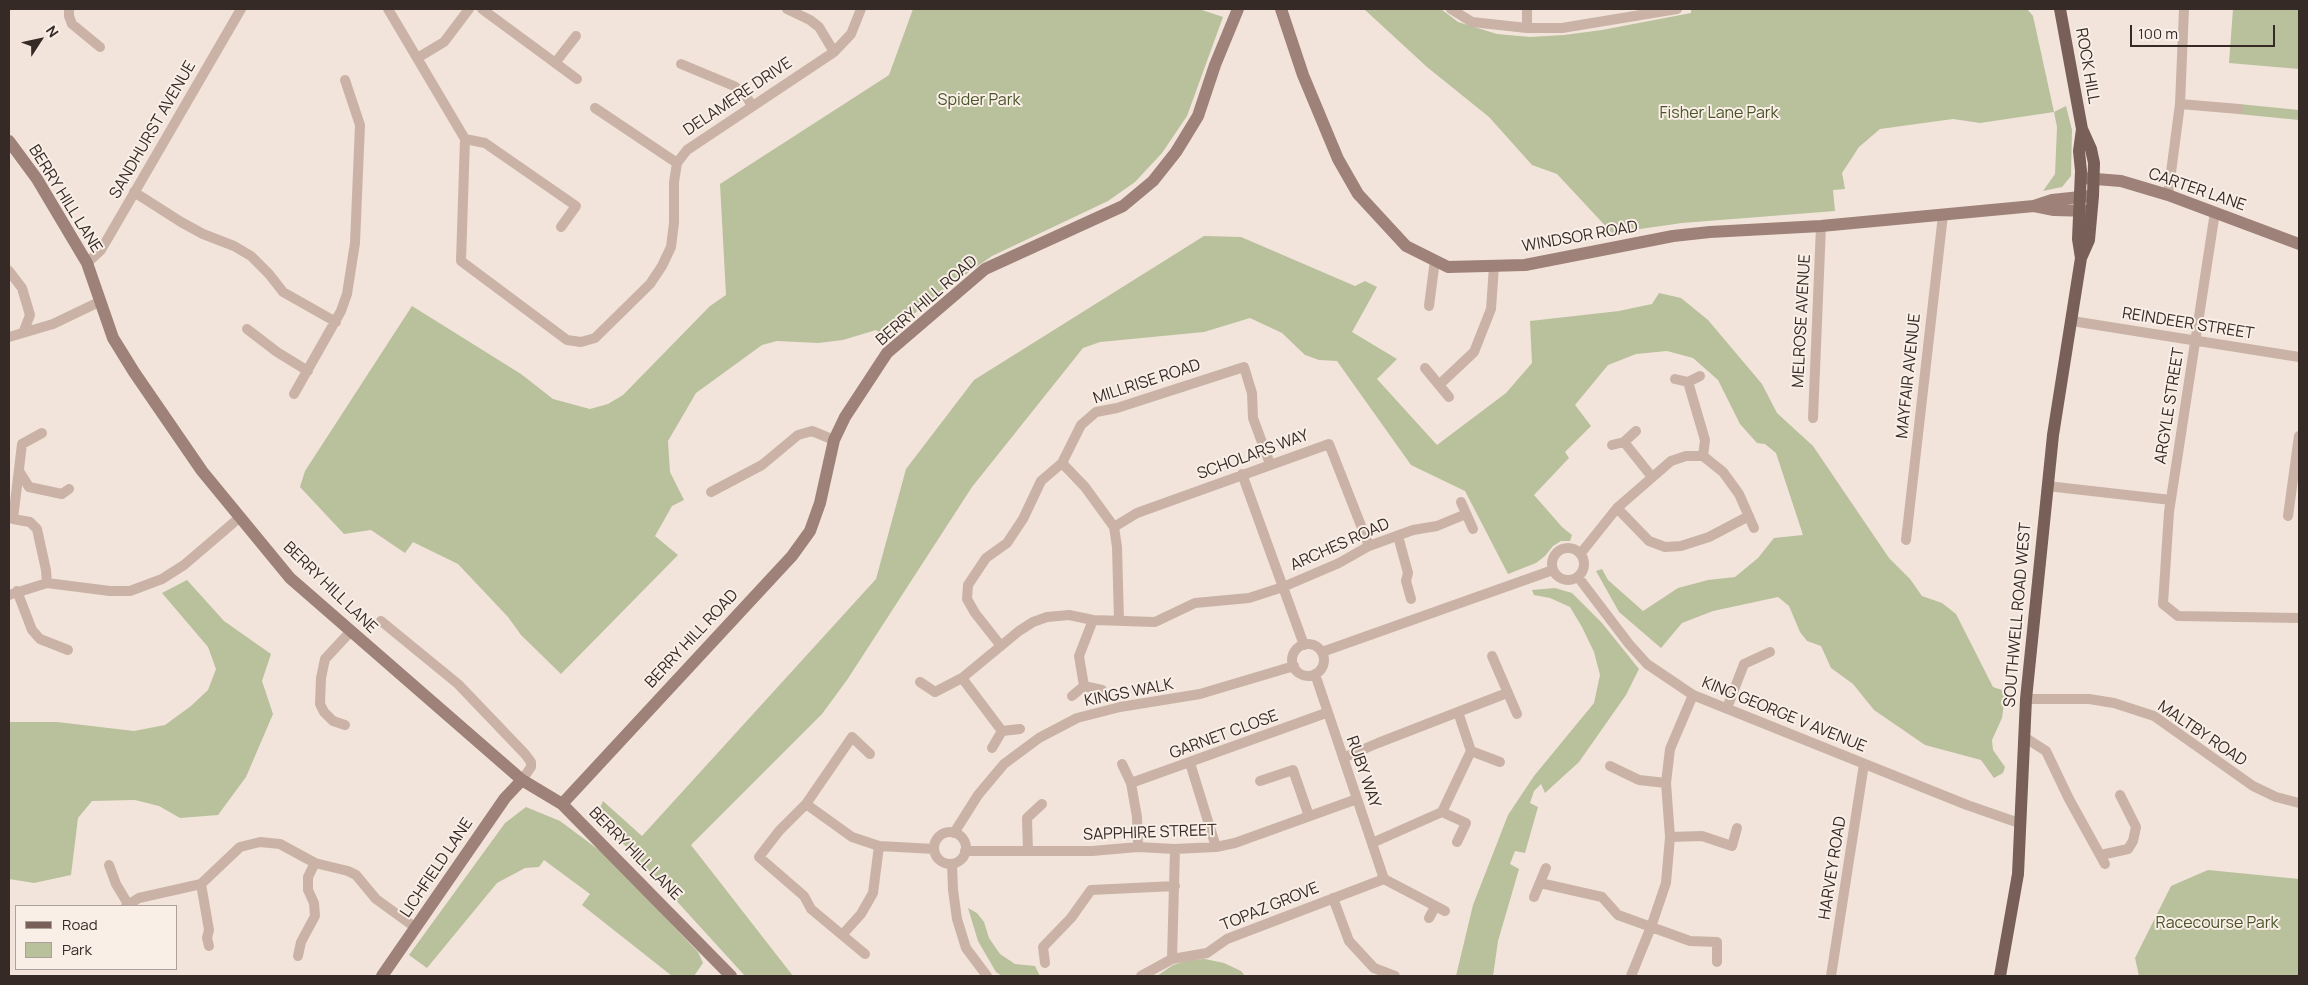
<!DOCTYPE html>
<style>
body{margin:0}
#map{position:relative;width:2308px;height:985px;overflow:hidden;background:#f2e4db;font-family:Manrope,sans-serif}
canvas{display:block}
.frame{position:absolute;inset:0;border:10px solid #362a27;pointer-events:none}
.legend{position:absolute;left:15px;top:905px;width:162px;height:65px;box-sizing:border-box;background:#f9efe7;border:1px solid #aba09a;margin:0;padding:6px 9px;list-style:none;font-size:15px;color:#362a27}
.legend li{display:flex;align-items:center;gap:10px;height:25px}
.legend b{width:25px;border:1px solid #aba09a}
.north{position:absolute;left:15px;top:15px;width:50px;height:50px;-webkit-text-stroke:4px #f9efe7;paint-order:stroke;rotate:55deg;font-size:14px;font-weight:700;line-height:20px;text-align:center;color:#362a27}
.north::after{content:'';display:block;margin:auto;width:18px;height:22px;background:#362a27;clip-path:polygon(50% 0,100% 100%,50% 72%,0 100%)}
.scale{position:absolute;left:2130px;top:25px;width:145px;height:22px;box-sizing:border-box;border:2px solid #362a27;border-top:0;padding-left:6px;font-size:15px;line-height:18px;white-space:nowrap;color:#362a27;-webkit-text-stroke:4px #f9efe7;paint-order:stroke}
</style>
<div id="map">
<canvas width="2308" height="985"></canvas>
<div class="frame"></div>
<ul class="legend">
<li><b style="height:6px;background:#785f58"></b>Road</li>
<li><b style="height:14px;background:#b8c19b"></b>Park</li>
</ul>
<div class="north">N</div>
<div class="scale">100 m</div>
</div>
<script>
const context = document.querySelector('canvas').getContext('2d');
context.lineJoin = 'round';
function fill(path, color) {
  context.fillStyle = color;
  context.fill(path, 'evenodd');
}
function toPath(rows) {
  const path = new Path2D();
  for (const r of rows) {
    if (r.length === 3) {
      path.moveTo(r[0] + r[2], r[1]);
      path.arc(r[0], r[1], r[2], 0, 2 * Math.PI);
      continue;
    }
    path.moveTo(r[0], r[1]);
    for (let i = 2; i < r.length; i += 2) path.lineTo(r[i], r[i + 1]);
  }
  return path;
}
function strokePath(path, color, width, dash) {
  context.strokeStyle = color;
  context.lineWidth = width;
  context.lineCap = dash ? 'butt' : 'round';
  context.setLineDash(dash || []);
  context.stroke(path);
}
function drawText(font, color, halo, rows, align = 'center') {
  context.font = font + ' Manrope,sans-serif';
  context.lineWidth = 4;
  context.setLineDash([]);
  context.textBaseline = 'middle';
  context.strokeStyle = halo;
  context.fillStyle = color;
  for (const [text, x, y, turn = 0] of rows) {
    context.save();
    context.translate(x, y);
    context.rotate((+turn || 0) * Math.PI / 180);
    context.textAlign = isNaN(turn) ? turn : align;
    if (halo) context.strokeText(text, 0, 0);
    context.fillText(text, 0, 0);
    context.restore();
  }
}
const green = toPath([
 [913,9,1199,9,1223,17,1187,116,1162,153,1135,182,1108,201,992,256,942,291,904,322,889,340,876,330,843,340,818,343,777,341,762,345,696,393,668,441,670,472,684,500,672,506,655,536,678,555,561,674,521,635,508,617,458,564,413,542,405,553,371,530,344,534,300,487,305,471,412,306,521,374,553,399,590,409,608,404,623,395,710,306,726,295,720,184,889,75],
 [1364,9,1441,9,1458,22,1497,34,1530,37,1564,35,1602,30,1691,13,1691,9,2027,9,2033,16,2054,112,2066,106,2072,130,2071,176,2062,187,2043,191,2055,174,2057,127,2054,112,1980,123,1953,119,1880,129,1859,147,1842,173,1845,189,1833,190,1835,211,1682,223,1612,233,1557,174,1532,165,1489,117,1427,67],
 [2233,9,2299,9,2299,69,2229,63],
 [2239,104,2299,110,2299,120,2238,114],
 [1204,236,1241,237,1355,286,1365,281,1377,287,1352,332,1397,359,1377,379,1437,445,1506,393,1532,363,1530,321,1619,311,1652,304,1659,293,1681,298,1708,320,1762,384,1777,413,1813,446,1889,558,1910,579,1922,596,1942,603,1956,614,1993,687,2002,690,2005,697,2002,718,1992,740,1993,750,2005,767,2003,773,1994,778,1981,760,1925,745,1874,710,1853,684,1831,668,1821,646,1807,641,1800,632,1789,606,1778,597,1713,611,1682,623,1661,648,1619,612,1596,571,1602,569,1608,580,1643,611,1678,588,1708,580,1735,577,1758,558,1774,538,1803,535,1776,453,1765,444,1757,443,1740,424,1718,380,1693,358,1667,351,1636,354,1608,365,1575,405,1591,426,1565,452,1569,458,1534,495,1562,527,1572,535,1570,541,1561,541,1553,546,1545,556,1536,563,1508,574,1465,491,1411,465,1337,361,1319,360,1305,355,1282,333,1250,318,1204,332,1100,342,1083,348,972,487,847,680,822,714,691,845,793,976,745,976,631,851,595,819,603,801,642,836,876,579,906,469,974,380],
 [187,580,224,621,271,654,262,681,273,714,246,777,218,815,180,818,159,806,135,800,92,801,78,818,71,875,34,883,9,879,9,722,57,722,134,731,165,725,191,706,208,690,216,669,208,647,162,593],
 [1555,588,1572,593,1602,623,1639,669,1626,695,1579,762,1545,793,1541,784,1534,791,1530,803,1538,807,1525,853,1515,851,1510,864,1519,869,1498,941,1493,976,1456,976,1473,905,1508,815,1534,776,1594,703,1600,675,1594,652,1582,627,1570,607,1550,598,1534,595,1532,590],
 [526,807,560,821,607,856,698,952,703,963,694,976,672,976,582,905,590,894,544,860,539,867,525,868,497,883,427,968,409,955,505,823],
 [2208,870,2299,879,2299,976,2139,976,2135,958,2171,886],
 [968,908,977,913,984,922,989,938,1000,954,1015,964,1035,966,1040,976,1002,976,996,972,978,941],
 [1205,959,1224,963,1241,971,1245,976,1157,976,1173,965,1190,960]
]);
const street = toPath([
 [69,9,69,16,72,24,100,47],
 [388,9,465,139,461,261,567,340,581,342,595,338,650,284,662,266,671,247,674,223,674,182,677,163,687,150,834,52,851,34,861,9],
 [482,9,577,79],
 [787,9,810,20,819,27,834,52],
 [1451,9,1472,22,1527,28,1562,28,1677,9],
 [1527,9,1527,28],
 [419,57,444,42,469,9],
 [555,63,576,36],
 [681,64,734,86,745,94,752,106],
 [2180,104,2239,109],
 [595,108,677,163],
 [465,139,485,143,576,206,561,227],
 [134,192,181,222,203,234,234,246,251,256,269,274,283,292,336,322],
 [2168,195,2180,104,2184,9],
 [2215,212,2169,512,2163,604,2178,616,2299,618],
 [87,263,101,250,241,9],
 [9,271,22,288,30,315,23,333],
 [1429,306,1435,260],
 [2072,321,2299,357],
 [247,329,277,352,308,371],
 [9,337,53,324,99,302],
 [1425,368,1449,397],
 [1675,379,1688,382,1700,376],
 [1688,382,1705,440,1703,456],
 [1439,385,1474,352,1491,309,1494,266],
 [294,394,341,311,347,294,355,243,360,125,345,80],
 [1813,418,1821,226],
 [42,433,22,444,13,519,30,522,37,529,46,570,47,583],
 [1624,442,1652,477],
 [1612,445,1624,442,1636,431],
 [1703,456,1723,472,1739,494,1754,528],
 [1062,463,1085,487,1114,527,1117,547,1119,621],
 [19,471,29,487,62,494,69,489],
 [1242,474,1304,645],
 [2047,486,2171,500],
 [711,492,762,465,798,435,812,431,834,440],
 [1461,502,1473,529],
 [1617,508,1649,541,1665,547,1681,546,1709,537,1749,516],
 [2288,516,2299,436],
 [1114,527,1137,513,1329,444,1369,546],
 [1398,536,1408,573,1406,581,1411,599],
 [1906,540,1943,215],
 [1568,564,16],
 [1581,553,1617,508,1671,461,1686,456,1703,456],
 [1578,577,1629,644,1647,664,1693,695,1967,805,2019,823],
 [17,591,32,630,40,639,68,650],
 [9,595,47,583,110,591,130,591,162,579,184,565,239,518],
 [381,621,458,684,525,754,531,762,531,767,522,780],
 [1308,660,16],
 [1001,646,975,613,967,599,968,585,986,558,1007,543,1023,519,1041,481,1062,463,1081,425,1096,412,1117,408,1244,367,1252,393,1253,418,1270,464],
 [1322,652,1553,570],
 [1492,656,1517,714],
 [1315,674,1384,879],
 [962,678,1002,731],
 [920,682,935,692,962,678,1019,631,1033,622,1047,617,1069,615,1093,620,1155,622,1195,603,1249,598,1283,587,1339,563,1369,546,1413,530,1437,526,1466,514],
 [1084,686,1079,656,1093,620],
 [1072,696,1084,686,1102,690],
 [2026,699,2089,699,2114,703,2154,716,2253,786,2276,797,2299,803],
 [1727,708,1744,664,1770,652],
 [345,725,333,721,324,712,320,704,321,678,325,659,351,631],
 [2024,737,2046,751,2069,799,2105,864],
 [992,748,1002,731,1020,729],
 [1471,751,1500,762],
 [870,754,852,737,806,804,852,837,879,846,934,849],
 [1343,758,1378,743,1507,693],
 [1190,763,1216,847],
 [1122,764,1131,783,1137,817,1138,847],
 [1610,766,1639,780,1666,783],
 [1260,781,1293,770,1309,816],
 [1131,783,1326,713],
 [806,804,779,831,759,857,804,896,811,909,865,954],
 [1442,812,1466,823,1457,842],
 [950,848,16],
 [954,833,978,795,1004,764,1039,738,1077,718,1120,707,1200,694,1294,666],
 [1670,837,1702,836,1732,846,1737,828],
 [1372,843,1442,812,1471,751,1458,712],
 [965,851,1092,851,1138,847,1175,849,1216,847,1235,843,1357,799],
 [1028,851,1027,818,1042,804],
 [2101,855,2128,849,2133,841,2136,827,2120,795],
 [952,864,953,890,957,919,966,948,987,976],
 [109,865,116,884,128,904],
 [1384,879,1445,911],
 [1540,883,1602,897,1618,915,1690,941,1717,942,1717,962],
 [201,884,209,930,207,938,209,946],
 [1534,897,1546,868],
 [1333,898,1349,941,1374,968,1395,976],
 [126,906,139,898,201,884,240,847,260,842,280,844,315,863,348,871,356,875,376,899,416,928],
 [1429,918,1435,907],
 [843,934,861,914,873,893,879,846],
 [298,956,301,942,315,916,314,903,308,890,308,877,315,863],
 [1172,959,1175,849],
 [1045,963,1043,947,1071,918,1091,890,1175,886],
 [1141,976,1172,959,1207,953,1227,939,1384,879],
 [1631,976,1651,927,1666,883,1670,837,1666,783,1670,749,1693,695],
 [1831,976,1864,764]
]);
const secondary = toPath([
 [1281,9,1303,75,1338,159,1358,194,1406,246,1448,267,1525,265,1673,236,1710,232,1821,226,2034,206,2054,210,2090,211],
 [9,141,37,179,87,263,113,338,134,372,202,471,290,578,522,780,562,804,731,976],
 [2083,178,2121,181,2168,195,2299,244],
 [2034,206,2052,200,2090,196],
 [562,804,792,556,810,531,820,503,834,440,845,417,887,353,985,269,1123,206,1153,181,1176,152,1198,116,1215,65,1238,9],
 [382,976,505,798,522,780]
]);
const primary = toPath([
 [2081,258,2078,239,2081,171,2079,151,2082,129],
 [2000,976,2018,874,2026,699,2053,435,2081,258,2089,240,2093,196,2094,163,2091,149,2082,129,2060,9]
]);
const streetNames = [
 ["ROCK HILL",2087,66,80],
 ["DELAMERE DRIVE",738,97,-34],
 ["SANDHURST AVENUE",153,130,-60],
 ["CARTER LANE",2197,190,19],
 ["BERRY HILL LANE",65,199,58],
 ["WINDSOR ROAD",1580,237,-10],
 ["BERRY HILL ROAD",927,301,-41],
 ["MELROSE AVENUE",1802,321,-87],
 ["REINDEER STREET",2188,324,9],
 ["MAYFAIR AVENUE",1909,376,-84],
 ["MILLRISE ROAD",1147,382,-18],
 ["ARGYLE STREET",2170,406,-81],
 ["SCHOLARS WAY",1253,455,-20],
 ["ARCHES ROAD",1340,545,-24],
 ["BERRY HILL LANE",330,588,44],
 ["SOUTHWELL ROAD WEST",2018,615,-85],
 ["BERRY HILL ROAD",692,639,-47],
 ["KINGS WALK",1129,693,-11],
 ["KING GEORGE V AVENUE",1784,715,22],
 ["MALTBY ROAD",2202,734,34],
 ["GARNET CLOSE",1224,735,-20],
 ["RUBY WAY",1363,772,71],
 ["SAPPHIRE STREET",1150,833,-2],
 ["BERRY HILL LANE",635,854,45],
 ["LICHFIELD LANE",437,868,-56],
 ["HARVEY ROAD",1833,868,-81],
 ["TOPAZ GROVE",1270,907,-22]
];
const parkNames = [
 ["Spider Park",979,101],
 ["Fisher Lane Park",1719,114],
 ["Racecourse Park",2217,924]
];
fill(green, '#b8c19b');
strokePath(street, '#cab3a6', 10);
strokePath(secondary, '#9e8178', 12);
strokePath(primary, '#785f58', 12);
drawText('16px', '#362a27', '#f9efe7', streetNames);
drawText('16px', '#4a552b', '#f9efe7', parkNames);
</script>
